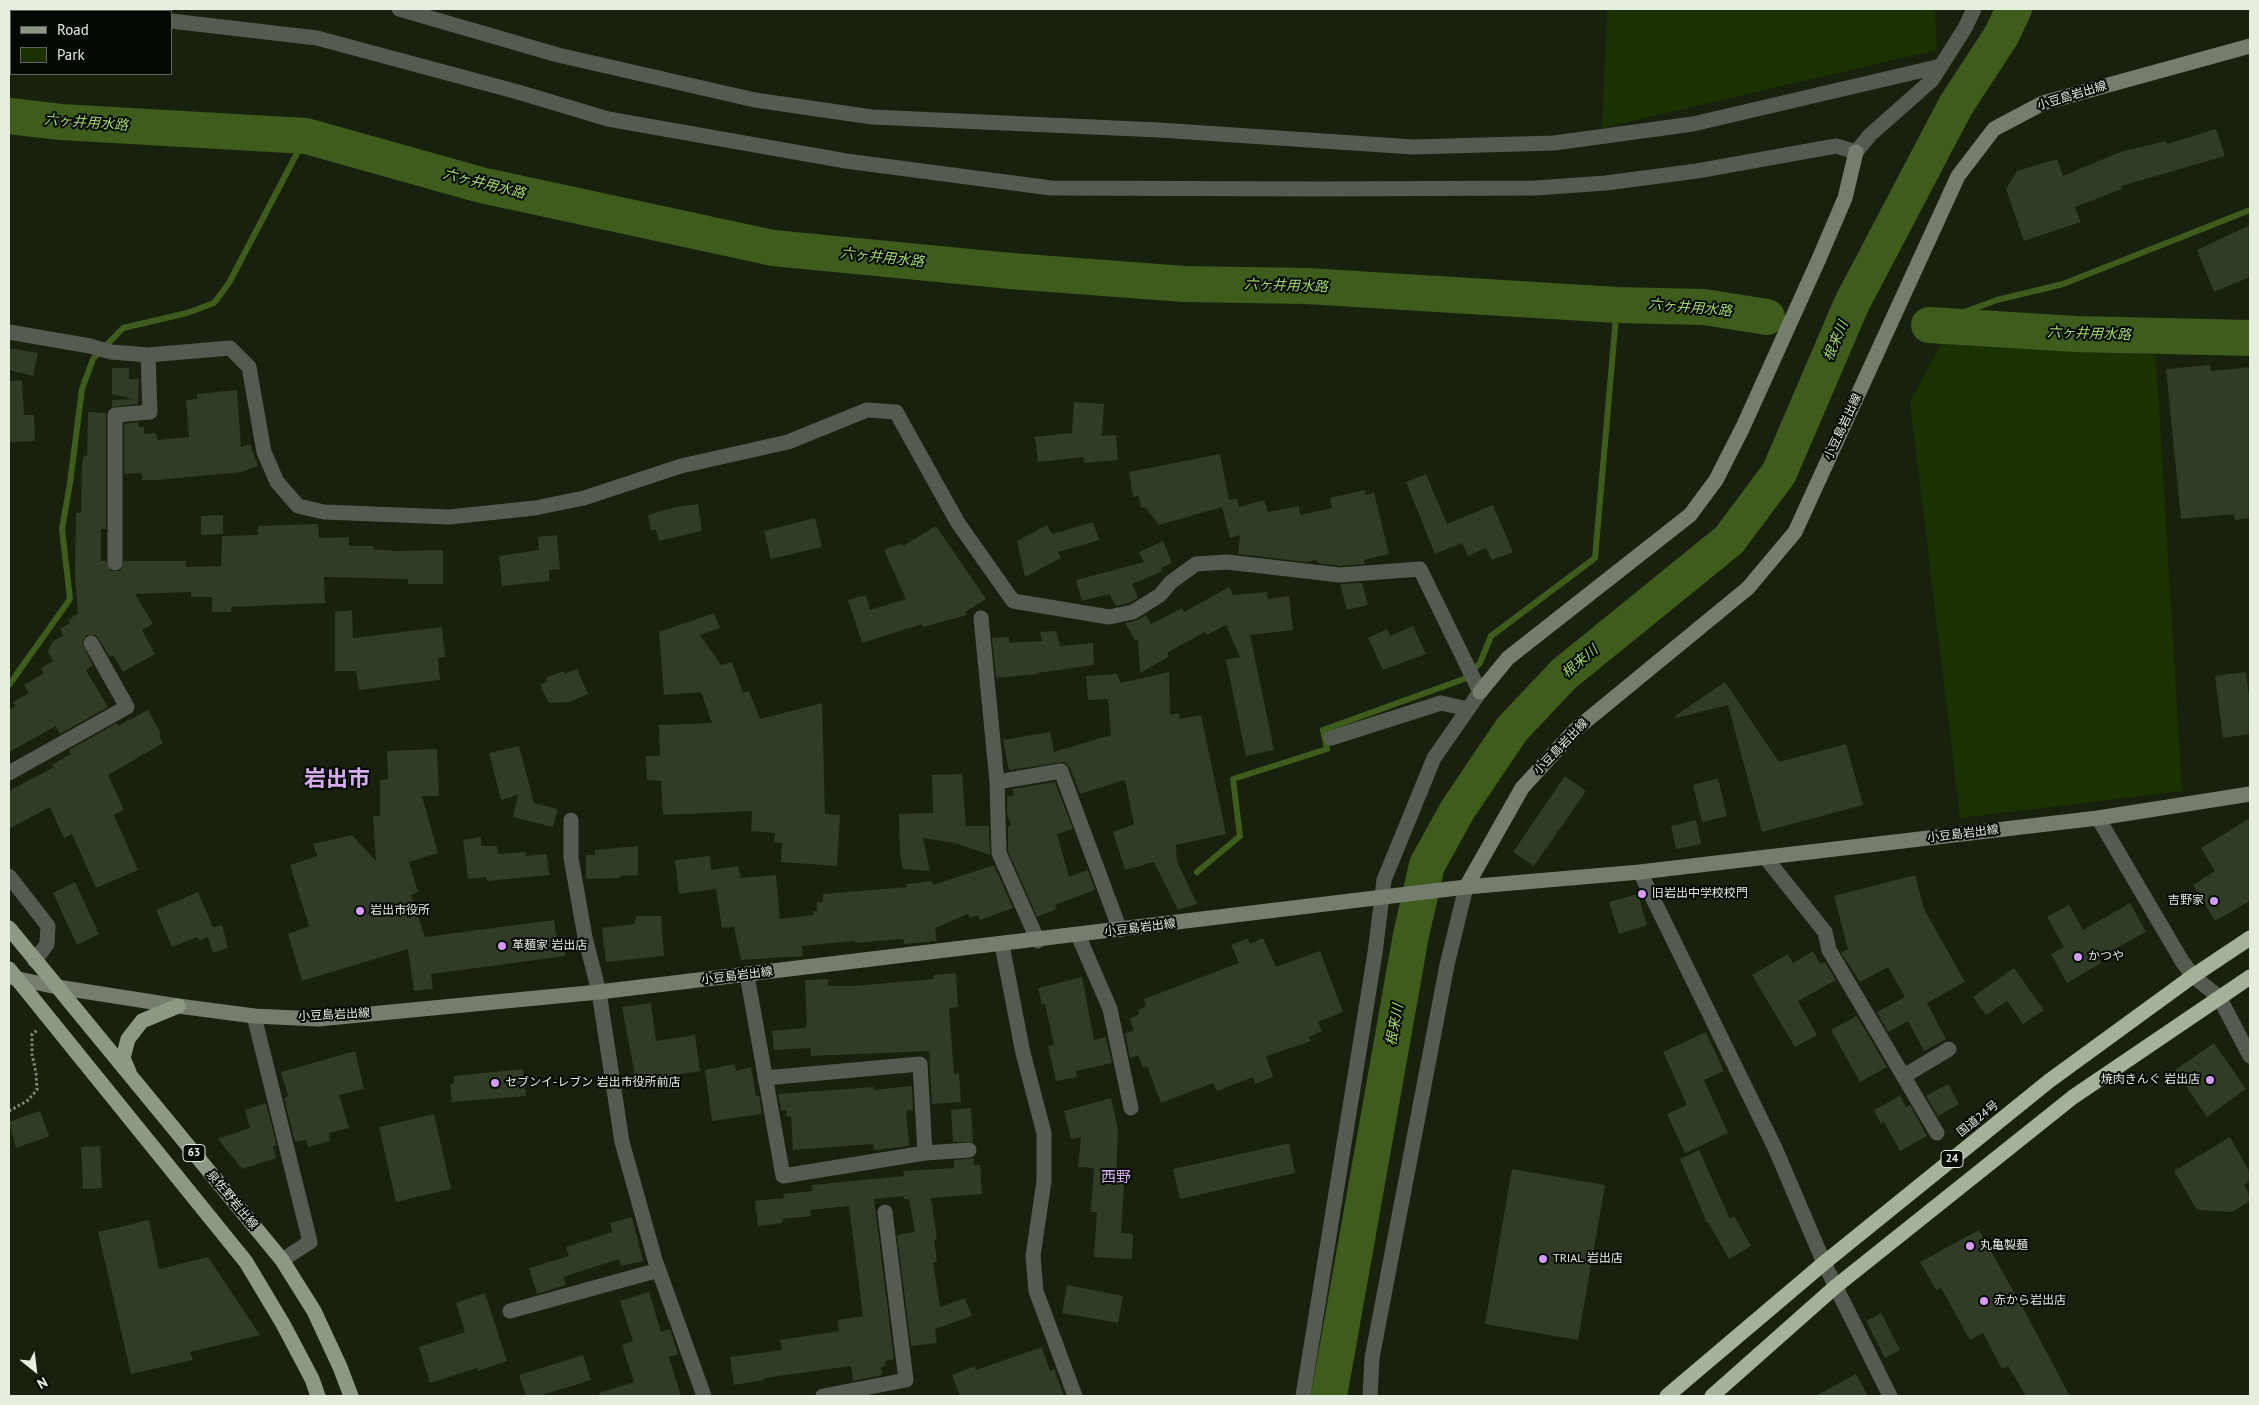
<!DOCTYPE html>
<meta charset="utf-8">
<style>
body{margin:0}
#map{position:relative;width:2259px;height:1405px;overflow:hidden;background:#17210d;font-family:"PT Sans",sans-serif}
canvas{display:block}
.frame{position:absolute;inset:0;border:10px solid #e6eee0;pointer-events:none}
.legend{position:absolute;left:10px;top:10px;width:162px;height:65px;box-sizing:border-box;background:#050903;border:1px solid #5f655b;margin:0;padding:6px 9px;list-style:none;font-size:15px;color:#e6eee0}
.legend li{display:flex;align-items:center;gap:10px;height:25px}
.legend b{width:25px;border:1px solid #5f655b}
.north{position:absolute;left:10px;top:1345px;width:50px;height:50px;-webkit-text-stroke:4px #050903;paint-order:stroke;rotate:151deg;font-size:14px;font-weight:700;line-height:20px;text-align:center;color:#e6eee0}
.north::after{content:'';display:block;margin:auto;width:18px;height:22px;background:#e6eee0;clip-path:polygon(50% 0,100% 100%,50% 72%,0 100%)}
</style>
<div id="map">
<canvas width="2259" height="1405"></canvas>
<div class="frame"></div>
<ul class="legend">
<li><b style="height:6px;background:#8d9984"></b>Road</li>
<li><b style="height:14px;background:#1b3100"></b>Park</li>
</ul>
<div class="north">N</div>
</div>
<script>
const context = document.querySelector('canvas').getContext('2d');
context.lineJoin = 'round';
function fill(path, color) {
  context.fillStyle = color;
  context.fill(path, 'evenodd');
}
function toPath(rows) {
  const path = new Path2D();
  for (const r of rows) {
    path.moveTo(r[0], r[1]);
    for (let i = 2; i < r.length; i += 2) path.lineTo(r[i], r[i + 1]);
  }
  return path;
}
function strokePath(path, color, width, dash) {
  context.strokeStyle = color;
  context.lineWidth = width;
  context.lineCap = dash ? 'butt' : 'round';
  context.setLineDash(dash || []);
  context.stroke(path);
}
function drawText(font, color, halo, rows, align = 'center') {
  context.font = font + ' "PT Sans","Noto Sans JP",sans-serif';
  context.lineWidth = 4;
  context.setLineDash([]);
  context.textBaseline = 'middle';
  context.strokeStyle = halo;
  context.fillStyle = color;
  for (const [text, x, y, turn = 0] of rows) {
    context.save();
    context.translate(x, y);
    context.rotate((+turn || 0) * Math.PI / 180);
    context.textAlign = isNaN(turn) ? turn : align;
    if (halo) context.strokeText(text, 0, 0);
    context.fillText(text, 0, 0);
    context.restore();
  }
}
const green = toPath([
 [1607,9,1935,9,1937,50,1602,128],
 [1943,340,2156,355,2182,791,1960,818,1910,402]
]);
const stream = toPath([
 [1929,325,1997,300,2063,284,2250,210],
 [9,685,70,599,62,529,70,483,82,389,93,359,123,328,187,313,214,303,229,283,306,136],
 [1197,872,1240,836,1233,779,1327,749,1323,730,1464,679,1480,663,1491,636,1595,558,1617,305]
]);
const river = toPath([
 [9,116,61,122,306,136,481,185,773,248,1011,271,1184,284,1307,286,1617,305,1704,307,1767,317],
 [1929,325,2076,334,2250,338],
 [1329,1396,1411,935,1427,865,1458,809,1512,729,1564,674,1729,540,1779,473,1852,303,1956,105,2001,36,2014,9]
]);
const building = toPath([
 [2216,129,2225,156,2121,186,2122,189,2075,207,2081,222,2024,241,2006,189,2017,171,2057,159,2063,176,2120,152,2166,141,2167,144],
 [2250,225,2250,277,2214,292,2197,250],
 [9,348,38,353,33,376,9,370],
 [2210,365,2211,371,2250,367,2250,518,2235,520,2234,514,2181,519,2166,369],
 [112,368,129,368,129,379,139,379,138,404,112,407,112,400,133,399,112,394],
 [22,380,24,415,34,415,35,441,9,442,9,381],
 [237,390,241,447,250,444,258,466,242,472,158,480,142,480,142,473,124,474,124,424,138,422,138,427,144,427,144,434,156,433,157,440,189,437,186,400,197,399,197,394],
 [1074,402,1104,404,1102,436,1116,435,1118,460,1084,463,1083,457,1038,462,1035,437,1072,433],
 [88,412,106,413,106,529,101,529,101,561,106,561,111,571,120,571,124,561,186,561,186,567,221,566,222,536,258,535,258,526,318,524,319,538,349,537,349,546,374,546,373,549,396,551,443,550,443,584,408,584,408,579,324,577,325,603,231,607,231,612,212,612,212,597,191,597,191,592,135,594,153,624,142,630,155,654,123,672,113,655,110,657,96,635,86,635,82,643,93,666,86,670,108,707,60,734,56,726,9,752,9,710,16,706,13,702,29,693,24,685,44,673,41,668,53,661,48,651,53,641,63,636,60,629,70,623,68,620,78,613,75,575,76,513,81,513,82,464,84,455,87,456],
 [1220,454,1229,500,1237,498,1239,507,1264,500,1268,512,1299,506,1300,515,1332,508,1330,498,1364,490,1366,495,1374,493,1389,554,1364,560,1365,564,1340,566,1318,563,1317,560,1306,562,1238,554,1240,535,1230,538,1222,507,1159,525,1145,507,1141,508,1139,496,1133,497,1129,472],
 [1426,474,1447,524,1493,505,1513,552,1492,560,1486,548,1468,556,1462,543,1435,554,1406,482],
 [698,504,702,531,659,541,656,530,651,530,648,515,675,507],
 [223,515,223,534,201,535,201,516],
 [815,518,822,547,771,559,764,531],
 [1093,522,1099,540,1058,552,1061,558,1025,577,1017,541,1047,525,1052,534],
 [936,526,986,599,965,612,967,615,923,627,922,624,862,643,848,600,866,595,870,610,906,599,884,550,902,543,903,546],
 [557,535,560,569,549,570,549,581,502,586,499,556,539,550,538,537],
 [1163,541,1172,563,1161,568,1163,571,1132,584,1138,598,1129,603,1116,606,1109,594,1082,601,1076,580,1144,562,1139,552],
 [1362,583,1368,605,1347,610,1340,584],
 [1229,587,1233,595,1267,592,1268,599,1289,596,1293,630,1250,635,1274,750,1246,756,1226,660,1240,657,1226,625,1207,635,1205,632,1168,652,1168,657,1140,673,1138,640,1135,640,1125,623,1138,620,1146,615,1151,624,1182,608,1184,612],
 [352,610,353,638,442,627,445,657,438,658,440,680,359,690,356,671,335,671,335,612],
 [714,613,720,628,700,635,721,665,732,662,743,693,749,691,760,719,822,703,825,814,840,815,837,866,781,862,782,843,774,842,775,833,751,831,752,811,663,815,661,781,647,780,646,756,660,756,659,725,712,723,701,692,664,695,659,632],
 [1413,626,1426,654,1383,670,1368,638,1387,629,1390,636],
 [1056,631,1060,646,1093,643,1094,665,1037,673,1037,674,996,678,992,638,1009,637,1009,643,1042,641,1040,632],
 [577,669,588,694,569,702,549,703,540,685,547,681,546,678,563,671,565,674],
 [1169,672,1170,715,1179,713,1180,719,1201,715,1226,834,1176,845,1177,861,1197,904,1178,910,1154,862,1125,870,1113,832,1134,824,1125,780,1080,794,1070,768,1064,762,1009,770,1003,740,1050,732,1054,752,1111,735,1108,699,1088,700,1086,676,1117,674,1121,683],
 [2246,672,2250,705,2250,734,2223,738,2215,676],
 [1725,682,1779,762,1846,744,1863,805,1762,832,1728,705,1676,718,1675,716],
 [148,710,161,734,159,735,163,743,108,775,124,810,114,815,138,870,96,888,72,834,64,838,50,807,9,829,9,791,54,767,52,765,71,754,69,750,117,723,118,726],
 [519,746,534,803,558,809,553,827,513,817,518,795,501,800,489,753],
 [437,749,439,796,422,796,438,853,409,862,418,892,411,895,425,937,554,920,557,940,563,939,565,956,431,974,433,989,414,991,408,949,302,981,288,934,309,926,290,865,317,856,313,844,352,835,376,861,373,816,380,816,380,780,388,779,387,751],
 [962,774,966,826,989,826,990,855,955,843,923,838,930,871,903,869,900,855,899,814,933,813,932,775],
 [1565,776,1586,791,1534,866,1513,852],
 [1718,778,1727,816,1702,822,1693,785],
 [1055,782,1073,829,1057,834,1069,877,1088,870,1095,890,1055,905,1057,909,1037,917,1008,851,1008,826,1011,826,1007,813,1007,797,1014,795,1012,789],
 [2250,818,2250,901,2215,921,2193,885,2215,871,2201,848],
 [1696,820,1701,844,1676,849,1671,826],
 [481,837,481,846,497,846,498,854,526,852,526,856,547,854,549,875,487,881,486,877,468,879,463,840],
 [638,846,638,875,620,876,620,878,586,879,586,855,595,855,595,850],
 [710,856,711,870,738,866,741,878,776,875,780,919,814,915,813,911,817,911,817,902,823,902,823,894,907,887,907,884,932,881,933,885,994,865,1013,908,980,920,978,915,970,918,968,914,935,928,937,941,904,944,904,940,900,939,855,943,855,941,802,946,803,956,741,960,734,927,722,928,716,889,679,894,675,860],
 [1915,875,1924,909,1965,982,1927,1003,1946,1039,1924,1051,1908,1021,1888,1032,1877,1012,1905,997,1888,967,1860,982,1841,953,1848,949,1834,896],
 [75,882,99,934,77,945,53,893],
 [198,892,213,927,222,925,228,948,213,953,208,937,199,941,197,937,172,947,156,910],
 [1638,894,1647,925,1619,934,1609,902],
 [2130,903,2146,932,2098,958,2101,963,2067,983,2051,954,2064,947,2047,917,2069,905,2083,930],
 [636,916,661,916,664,956,606,962,602,928,635,924],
 [1248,938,1250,944,1263,938,1276,967,1320,951,1343,1012,1318,1022,1322,1031,1309,1037,1311,1041,1266,1056,1273,1077,1255,1084,1253,1077,1217,1091,1213,1083,1161,1103,1147,1066,1143,1068,1138,1056,1130,1058,1125,1033,1134,1031,1130,1019,1139,1014,1138,1010,1146,1006,1144,999,1239,963,1231,945],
 [1813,951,1820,964,1825,962,1836,980,1798,1001,1817,1035,1795,1047,1752,975,1788,954,1793,963],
 [2014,968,2044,1010,2023,1024,2007,1001,1986,1015,1973,997],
 [956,973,958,1007,949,1008,954,1074,959,1073,961,1102,932,1104,929,1051,811,1056,810,1048,774,1050,772,1031,805,1028,807,1025,805,980,828,979,828,986,853,986,933,979,933,975],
 [1082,977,1094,1040,1106,1037,1112,1063,1076,1071,1077,1077,1056,1081,1048,1046,1054,1045,1045,1004,1042,1005,1038,988],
 [651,1003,656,1041,695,1035,700,1071,636,1081,622,1007],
 [1857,1016,1887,1067,1860,1082,1831,1030],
 [1706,1032,1724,1071,1704,1080,1728,1133,1685,1153,1667,1114,1687,1105,1663,1052],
 [2214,1043,2246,1089,2207,1117,2175,1070],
 [355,1051,364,1089,339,1095,349,1128,329,1133,330,1141,308,1147,306,1140,295,1142,284,1098,288,1096,281,1072],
 [735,1064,736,1071,751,1067,756,1096,759,1096,762,1114,712,1121,705,1070],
 [523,1069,526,1096,452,1102,450,1084,454,1083,454,1076],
 [1948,1084,1959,1104,1938,1116,1926,1096],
 [912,1086,913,1110,906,1111,909,1146,874,1150,873,1144,793,1150,791,1116,787,1117,786,1110,781,1111,778,1094,874,1087,874,1090],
 [1900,1096,1906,1107,1910,1105,1927,1136,1900,1151,1884,1122,1881,1124,1874,1110],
 [1111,1098,1118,1129,1116,1184,1124,1184,1121,1233,1133,1234,1132,1259,1094,1257,1097,1212,1091,1212,1094,1168,1078,1167,1081,1137,1071,1139,1064,1111],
 [266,1103,277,1146,273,1146,276,1158,242,1169,218,1139,250,1128,245,1110],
 [971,1108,973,1142,953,1142,951,1110],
 [40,1111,49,1136,16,1148,9,1122],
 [434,1114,451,1189,396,1202,379,1127],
 [2230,1137,2250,1172,2250,1181,2244,1185,2250,1196,2250,1201,2232,1212,2197,1210,2174,1171],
 [1289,1143,1295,1173,1180,1199,1173,1169],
 [100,1146,102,1188,83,1189,81,1147],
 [1699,1150,1730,1219,1734,1216,1751,1246,1729,1259,1708,1222,1707,1223,1680,1159],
 [974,1158,974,1165,980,1165,982,1194,931,1198,937,1239,934,1240,937,1262,933,1262,940,1307,965,1298,972,1316,935,1329,937,1343,911,1346,897,1235,915,1232,909,1199,904,1199,904,1196,874,1199,894,1359,885,1361,886,1366,881,1367,882,1375,853,1381,851,1366,764,1378,764,1380,734,1385,730,1357,782,1350,780,1340,839,1331,838,1320,863,1316,849,1206,810,1210,811,1216,782,1219,782,1223,758,1226,755,1201,784,1198,783,1194,812,1191,812,1185,904,1176,903,1171,954,1168,954,1160],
 [1512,1169,1605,1185,1578,1340,1485,1324],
 [632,1217,643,1261,621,1266,619,1259,563,1277,566,1285,537,1294,529,1268,569,1256,566,1247,612,1232,610,1223],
 [149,1220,159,1269,208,1257,260,1335,190,1352,193,1360,131,1374,98,1232],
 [1979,1230,2024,1310,2070,1396,2026,1396,2008,1366,2002,1369,1983,1333,1970,1340,1941,1288,1936,1290,1920,1262],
 [1067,1285,1123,1296,1118,1323,1062,1313],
 [649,1292,661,1332,670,1329,678,1354,669,1357,681,1396,600,1396,599,1393,634,1382,622,1345,633,1341,620,1301],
 [485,1293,507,1361,478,1371,477,1368,430,1383,419,1347,465,1332,456,1303],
 [1881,1313,1900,1350,1885,1358,1866,1321],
 [1042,1347,1050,1371,1054,1369,1064,1396,960,1396,952,1375,975,1366,976,1370],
 [583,1355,591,1380,539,1396,526,1396,519,1375],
 [1856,1374,1868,1396,1815,1396]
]);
const path = toPath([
 [9,1111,27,1101,37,1090,36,1073,32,1054,32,1034,38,1030]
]);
const street = toPath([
 [399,9,558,55,755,100,872,117,1159,130,1413,147,1554,143,1693,124,1941,66],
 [9,14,11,14],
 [171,21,317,38,518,92,608,119,846,161,1051,188,1319,189,1535,188,1606,183,1697,171,1836,146,1856,152,1870,135,1932,80,1965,28,1974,9],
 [9,332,90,346,111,352,148,355,230,348,249,367,264,452,277,482,298,506,324,512,449,517,535,508,584,498,681,466,788,442,867,410,896,412,958,523,1013,601,1109,617,1133,612,1160,595,1171,582,1196,564,1227,562,1340,575,1420,569,1480,692,1434,758,1384,880,1375,953,1303,1396],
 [115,563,115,415,150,412,148,355],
 [981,618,997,782,999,853,1038,941],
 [1331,738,1441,703,1468,709],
 [9,773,127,707,91,643],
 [997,782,1061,771,1120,930],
 [2098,818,2182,961,2193,976,2219,997,2250,1056],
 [571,820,571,858,585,937,599,992,622,1142,655,1260,704,1396],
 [1765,857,1825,932,1829,950,1937,1133],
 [1640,872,1775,1148,1824,1263,1890,1396],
 [9,876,48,926,47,944,35,961],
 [1078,935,1110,1009,1131,1108],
 [1002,945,1023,1053,1044,1133,1044,1181,1033,1256,1036,1291,1075,1396],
 [747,975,783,1176,925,1153],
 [254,1016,310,1242,282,1260],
 [1904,1076,1949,1049],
 [765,1078,920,1064,925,1153,969,1150],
 [510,1311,659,1270],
 [823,1396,906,1380,885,1212],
 [1370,1396,1372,1358,1447,965,1466,887]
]);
const secondary = toPath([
 [1480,692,1508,658,1690,515,1716,480,1743,427,1818,261,1845,198,1856,152],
 [1466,887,1522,788,1575,730,1748,588,1795,532,1958,176,1994,129,2043,103,2250,46],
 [9,977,57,987,178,1006,254,1016,318,1019,599,992,1466,887,1640,872,2098,818,2250,794]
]);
const primary = toPath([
 [9,928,282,1260,314,1311,340,1367,351,1396],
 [9,969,246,1262,283,1324,312,1379,318,1396],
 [129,1072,123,1058,128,1039,142,1021,178,1006]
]);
const highway = toPath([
 [1667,1396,1824,1263,2049,1081,2193,976,2250,938],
 [1712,1396,1835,1287,2073,1097,2250,977]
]);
const markers = [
 [1642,894,5,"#d59bfa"],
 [2214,901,5,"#d59bfa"],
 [360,911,5,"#d59bfa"],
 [502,946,5,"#d59bfa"],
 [2078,957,5,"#d59bfa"],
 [2210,1080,5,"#d59bfa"],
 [495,1083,5,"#d59bfa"],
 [1970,1246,5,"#d59bfa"],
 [1543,1259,5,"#d59bfa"],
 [1984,1301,5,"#d59bfa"]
];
const shields = [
 [194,1153,22],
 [1952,1159,22]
];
const shieldNames = [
 ["63",194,1153],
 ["24",1952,1159]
];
const streetNames = [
 ["小豆島岩出線",2072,96,-17],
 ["小豆島岩出線",1843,427,-65],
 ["小豆島岩出線",1561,747,-46],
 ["小豆島岩出線",1963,834,-7],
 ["小豆島岩出線",1140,928,-7],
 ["小豆島岩出線",737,976,-7],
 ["小豆島岩出線",334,1015,-3],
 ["国道24号",1978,1119,-39],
 ["泉佐野岩出線",232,1200,50]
];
const poiNames = [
 ["旧岩出中学校校門",1652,894],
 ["吉野家",2204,901,"right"],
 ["岩出市役所",370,911],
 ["革麺家 岩出店",512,946],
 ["かつや",2088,957],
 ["焼肉きんぐ 岩出店",2200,1080,"right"],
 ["セブンイ-レブン 岩出市役所前店",505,1083],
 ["丸亀製麺",1980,1246],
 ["TRIAL 岩出店",1553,1259],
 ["赤から岩出店",1994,1301]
];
const waterNames = [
 ["六ヶ井用水路",86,123,4],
 ["六ヶ井用水路",484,184,14],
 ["六ヶ井用水路",882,258,6],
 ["六ヶ井用水路",1286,286,2],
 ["六ヶ井用水路",1690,308,5],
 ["六ヶ井用水路",2089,334,2],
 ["根来川",1836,341,-67],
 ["根来川",1580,662,-40],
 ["根来川",1395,1025,-80]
];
const quarterNames = [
 ["西野",1116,1178]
];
const townNames = [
 ["岩出市",337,780]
];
fill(green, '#1b3100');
strokePath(stream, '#3e5d1c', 6);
strokePath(river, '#3e5d1c', 36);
fill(building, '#303c26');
strokePath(path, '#808978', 3, [2.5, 2.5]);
strokePath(street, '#555b51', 15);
strokePath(secondary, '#757e6e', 15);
strokePath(primary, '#8d9984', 15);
strokePath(highway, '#a3b298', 15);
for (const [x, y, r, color] of markers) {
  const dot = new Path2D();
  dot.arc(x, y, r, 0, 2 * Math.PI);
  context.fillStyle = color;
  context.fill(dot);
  strokePath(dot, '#050903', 2);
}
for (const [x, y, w] of shields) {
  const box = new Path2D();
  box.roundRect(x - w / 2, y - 8.5, w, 17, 4);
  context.fillStyle = '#050903';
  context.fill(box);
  strokePath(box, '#e6eee0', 1);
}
drawText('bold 11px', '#e6eee0', null, shieldNames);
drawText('12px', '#e6eee0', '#050903', streetNames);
drawText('12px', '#e6eee0', '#050903', poiNames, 'left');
drawText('italic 14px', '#a1da6a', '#050903', waterNames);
drawText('15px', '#d5adef', '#050903', quarterNames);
drawText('bold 22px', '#d5adef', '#050903', townNames);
</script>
